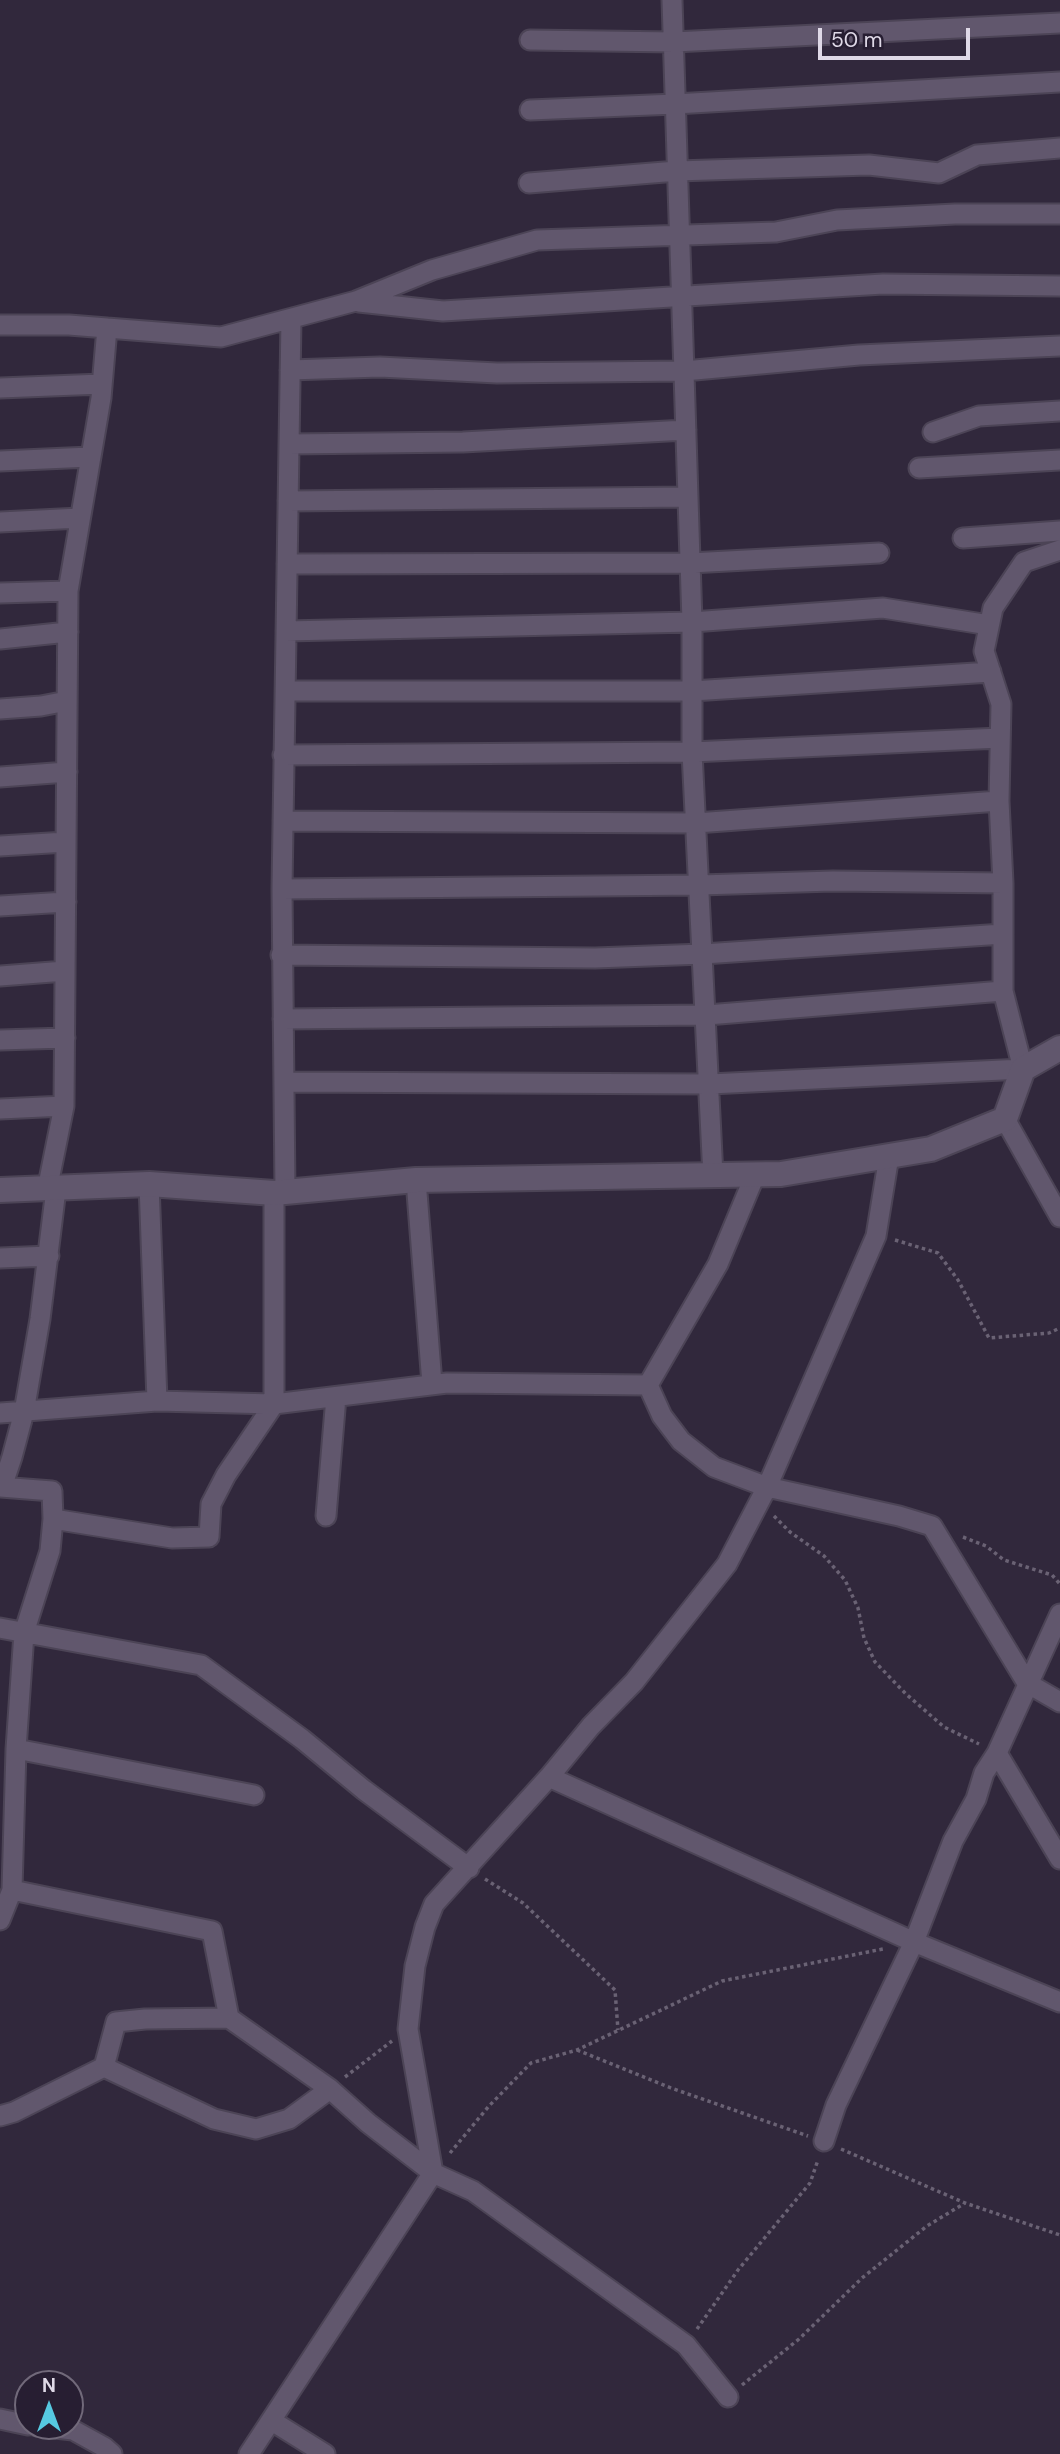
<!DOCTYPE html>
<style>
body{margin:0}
#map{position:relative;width:1060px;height:2454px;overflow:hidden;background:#31283c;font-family:"DM Sans",sans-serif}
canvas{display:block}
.north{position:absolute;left:14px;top:2370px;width:70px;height:70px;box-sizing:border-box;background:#271e32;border:2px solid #71697a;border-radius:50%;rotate:0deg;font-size:19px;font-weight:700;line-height:28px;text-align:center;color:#dfd9e7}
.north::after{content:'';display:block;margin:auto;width:24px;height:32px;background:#56c9e1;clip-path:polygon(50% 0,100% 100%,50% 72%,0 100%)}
.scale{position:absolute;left:818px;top:28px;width:152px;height:32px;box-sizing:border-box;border:4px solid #dfd9e7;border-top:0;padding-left:9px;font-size:21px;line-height:24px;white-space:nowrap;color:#dfd9e7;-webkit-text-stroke:5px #271e32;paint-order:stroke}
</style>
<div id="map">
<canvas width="1060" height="2454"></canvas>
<div class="north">N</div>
<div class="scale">50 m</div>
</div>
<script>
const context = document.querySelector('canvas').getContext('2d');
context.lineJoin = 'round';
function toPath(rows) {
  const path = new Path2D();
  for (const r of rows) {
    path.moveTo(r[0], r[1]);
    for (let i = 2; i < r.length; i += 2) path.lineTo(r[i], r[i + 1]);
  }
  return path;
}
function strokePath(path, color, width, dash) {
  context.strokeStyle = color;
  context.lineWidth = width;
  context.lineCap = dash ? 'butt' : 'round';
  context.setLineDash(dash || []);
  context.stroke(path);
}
const path = toPath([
 [895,1240,938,1253,958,1280,989,1338,1049,1333,1060,1328],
 [774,1516,790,1532,824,1556,845,1580,858,1608,864,1638,875,1662,906,1694,944,1727,979,1744],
 [963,1537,986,1546,1004,1560,1052,1575,1060,1584],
 [485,1879,523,1903,615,1990,618,2030],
 [577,2050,671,2088,808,2136],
 [345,2077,392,2041],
 [841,2149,965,2203,1060,2235],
 [450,2153,489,2106,531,2063,577,2050,722,1981,883,1949],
 [697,2329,738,2270,810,2183,818,2160],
 [742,2385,799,2339,862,2278,927,2226,965,2203]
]);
const minor = toPath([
 [672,0,692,622,692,752,713,1176],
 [530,40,674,42,1060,23],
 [530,110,675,104,1060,82],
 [529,183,677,171,869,165,939,173,977,155,1060,148],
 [359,302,443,311,883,284,1060,286],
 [0,325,69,325,221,337,356,301,432,270,537,240,776,232,837,220,955,214,1060,214],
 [290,370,380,367,497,373,684,371,859,355,1060,346],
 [0,388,102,384],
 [933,432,979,416,1060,411],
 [289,444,463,442,686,430],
 [0,461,90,457],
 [919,468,1060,460],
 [288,501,688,497],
 [0,522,80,518],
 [963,538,1060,531],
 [287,564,690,563,879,553],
 [0,593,68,591],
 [286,631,692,622,883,608,989,625],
 [0,639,68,632],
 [286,691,692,691,991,672],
 [0,709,41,706,67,701],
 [283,755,692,752,1000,738],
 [0,777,67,772],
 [283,821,696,823,999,801],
 [0,846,66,842],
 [282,889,700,885,833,881,1003,883],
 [0,906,66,902],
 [281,955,595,958,703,954,1003,934],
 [0,976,65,971],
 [283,1019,707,1015,1003,991],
 [0,1040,65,1038],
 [284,1082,710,1084,1023,1069,1003,991,1003,883,999,801,1001,704,984,651,993,608,1024,562,1060,550],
 [0,1109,64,1106],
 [1005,1119,1060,1217],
 [416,1180,432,1384],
 [149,1184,157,1401],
 [47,1190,64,1106,68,591,101,398,107,328],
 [285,1192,282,889,291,319],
 [0,1258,49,1256],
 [648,1385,662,1416,681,1441,714,1467,767,1487,899,1516,932,1526,1027,1683,1060,1702],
 [648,1385,718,1264,755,1175],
 [0,1413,157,1401,274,1404,447,1383,648,1385],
 [0,1487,52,1491,53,1519,50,1551,24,1633,16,1749,12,1890,0,1920],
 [2,1487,12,1457,24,1412,40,1319,56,1189],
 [326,1516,336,1397],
 [53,1519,172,1538,209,1537,211,1504,226,1475,274,1404,274,1193],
 [1060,1614,997,1753,1060,1859],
 [0,1628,201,1665,302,1739,364,1790,469,1868],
 [16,1749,254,1795],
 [549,1777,914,1942,1060,2002],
 [12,1890,212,1931,229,2018],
 [104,2067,116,2022,145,2019,229,2018,330,2089,368,2123,433,2173,473,2191,686,2345,728,2397],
 [0,2116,14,2112,104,2067,214,2119,256,2129,289,2119,330,2089],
 [824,2141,836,2105,914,1942,953,1841,976,1799,984,1773,997,1753],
 [0,2419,28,2425],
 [272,2421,325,2454],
 [37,2426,73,2430,104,2447,112,2454],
 [249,2454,433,2173,408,2029,415,1966,425,1927,434,1904,549,1777,591,1726,634,1682,727,1564,767,1487,876,1236,889,1156]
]);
const tertiary = toPath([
 [0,1190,149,1184,274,1193,416,1180,781,1174,931,1149,1005,1119,1023,1069,1060,1048]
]);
strokePath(minor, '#4c4456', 23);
strokePath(tertiary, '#4c4456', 28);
strokePath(path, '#6a6274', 3.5, [3.5, 3.5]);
strokePath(minor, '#61576d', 19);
strokePath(tertiary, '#61576d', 24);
</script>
